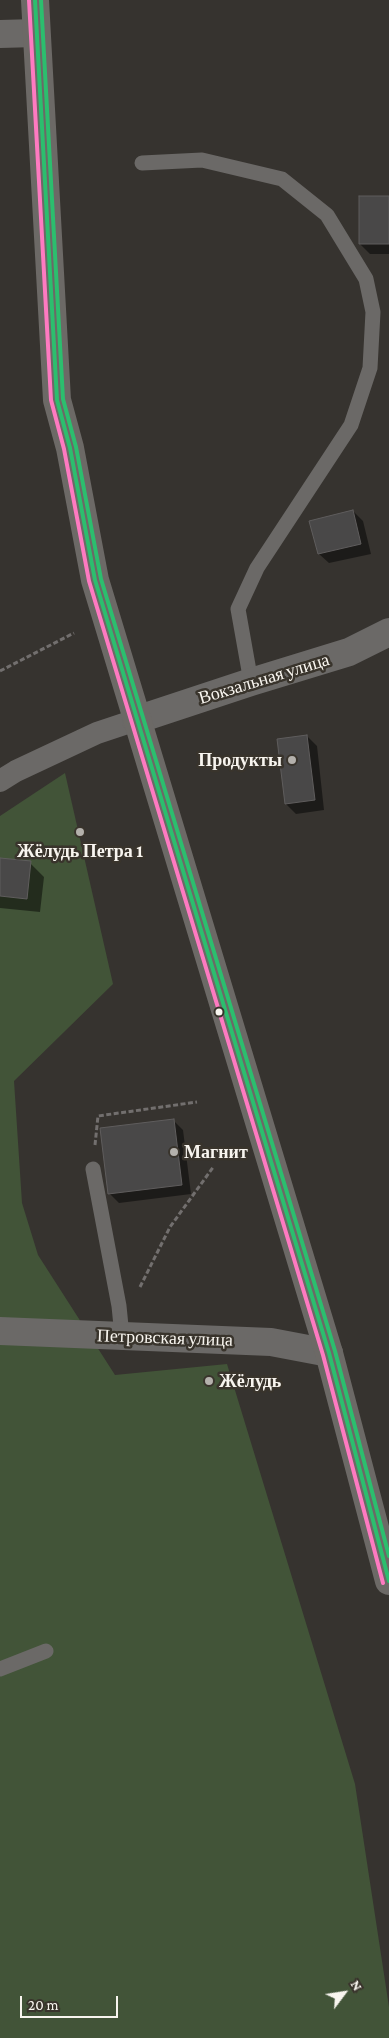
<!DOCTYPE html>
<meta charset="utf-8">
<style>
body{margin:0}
#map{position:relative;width:389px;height:2038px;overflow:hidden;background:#36332f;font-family:"Crimson Pro",serif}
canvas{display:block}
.north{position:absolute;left:319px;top:1968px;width:50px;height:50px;-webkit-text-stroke:4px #39342c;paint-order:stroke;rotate:59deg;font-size:14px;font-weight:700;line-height:20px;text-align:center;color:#f8f5ef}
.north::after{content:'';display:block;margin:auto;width:18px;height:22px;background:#f8f5ef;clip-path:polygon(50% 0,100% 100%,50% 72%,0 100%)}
.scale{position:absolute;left:20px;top:1996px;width:98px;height:22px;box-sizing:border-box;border:2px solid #f8f5ef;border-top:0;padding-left:6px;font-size:15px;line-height:18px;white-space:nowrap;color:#f8f5ef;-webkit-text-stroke:4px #39342c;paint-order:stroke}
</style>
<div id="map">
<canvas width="389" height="2038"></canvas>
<div class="north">N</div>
<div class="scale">20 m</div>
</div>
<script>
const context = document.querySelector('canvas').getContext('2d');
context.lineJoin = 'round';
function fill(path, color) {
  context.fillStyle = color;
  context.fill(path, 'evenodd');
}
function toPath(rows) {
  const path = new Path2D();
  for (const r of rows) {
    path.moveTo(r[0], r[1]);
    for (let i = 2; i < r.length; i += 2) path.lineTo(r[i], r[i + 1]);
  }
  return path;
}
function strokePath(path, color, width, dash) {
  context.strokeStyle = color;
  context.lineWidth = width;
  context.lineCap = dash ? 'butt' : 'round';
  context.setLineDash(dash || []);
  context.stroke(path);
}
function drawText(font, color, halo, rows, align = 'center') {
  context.font = font + ' "Crimson Pro",serif';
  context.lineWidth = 5;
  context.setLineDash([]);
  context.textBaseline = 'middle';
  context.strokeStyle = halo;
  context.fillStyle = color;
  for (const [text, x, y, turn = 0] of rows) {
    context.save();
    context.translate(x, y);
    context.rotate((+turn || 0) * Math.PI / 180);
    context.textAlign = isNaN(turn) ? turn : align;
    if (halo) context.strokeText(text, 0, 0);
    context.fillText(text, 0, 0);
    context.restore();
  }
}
const green = toPath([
 [65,773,113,984,14,1081,22,1203,38,1255,115,1375,227,1364,355,1784,389,2007,389,2038,0,2038,0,816]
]);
const shadow = toPath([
 [389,197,389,254,370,254,360,244],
 [353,511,363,521,371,554,329,563,319,554],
 [307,736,317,746,324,810,296,814,286,804],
 [0,859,30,863,44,877,40,912,0,908],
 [173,1120,183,1130,191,1194,119,1203,109,1193]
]);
const building = toPath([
 [359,196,389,196,389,244,359,244,359,196],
 [353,510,361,544,318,554,309,521,353,510],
 [307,735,315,800,285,804,277,739,307,735],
 [0,858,31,861,27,899,0,896,0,858],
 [174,1119,182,1185,108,1194,100,1128,174,1119]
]);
const path = toPath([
 [0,671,74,633],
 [95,1145,98,1116,197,1102],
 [140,1287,170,1227,214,1166]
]);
const service = toPath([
 [142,163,202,160,282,179,327,215,366,279,373,312,370,368,351,425,257,568,238,609,251,682],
 [93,1169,119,1306,122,1336],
 [0,1669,46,1651]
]);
const pedestrian = toPath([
 [0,781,16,771,97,733,136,720]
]);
const minor = toPath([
 [0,34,36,33],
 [0,1331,271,1342,329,1353]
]);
const tertiary = toPath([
 [136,720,251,682,349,652,389,632]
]);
const primary = toPath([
 [35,0,57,400,70,448,95,580,329,1353,389,1581]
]);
const bus1 = toPath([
 [35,0,57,400,70,448,95,580,329,1353,389,1581]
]);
const bus2 = toPath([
 [29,0,51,400,64,449,89,581,323,1355,383,1583]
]);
const bus3 = toPath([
 [41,0,63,399,76,447,101,579,335,1351,389,1556]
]);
const markers = [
 [292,760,5,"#b4b1ac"],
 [80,832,5,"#b4b1ac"],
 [219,1012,4.5,"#f8f5ef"],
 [174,1152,5,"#b4b1ac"],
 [209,1381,5,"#b4b1ac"]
];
const streetNames = [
 ["Вокзальная улица",264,679,-17],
 ["Петровская улица",165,1338,2]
];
const poiNames = [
 ["Продукты",282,760,"right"],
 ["Жёлудь Петра 1",80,851,"center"],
 ["Магнит",184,1152],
 ["Жёлудь",219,1381]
];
fill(green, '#425438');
fill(shadow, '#0007');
fill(building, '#494848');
strokePath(building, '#5f5d5d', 1);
strokePath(path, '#726f6e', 3, [5, 2.5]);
strokePath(service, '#6b6967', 15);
strokePath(pedestrian, '#6b6967', 22);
strokePath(minor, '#6b6967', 28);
strokePath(tertiary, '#6b6967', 28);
strokePath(primary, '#6c6966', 28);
strokePath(bus1, '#2cbe6e', 4);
strokePath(bus2, '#fe7ac1', 4);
strokePath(bus3, '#2cbe6e', 4);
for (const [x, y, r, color] of markers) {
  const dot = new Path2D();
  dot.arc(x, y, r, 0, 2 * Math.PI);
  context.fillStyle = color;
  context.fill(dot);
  strokePath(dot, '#39342c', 2);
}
drawText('18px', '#f8f5ef', '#39342c', streetNames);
drawText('bold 18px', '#f8f5ef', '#39342c', poiNames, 'left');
</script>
